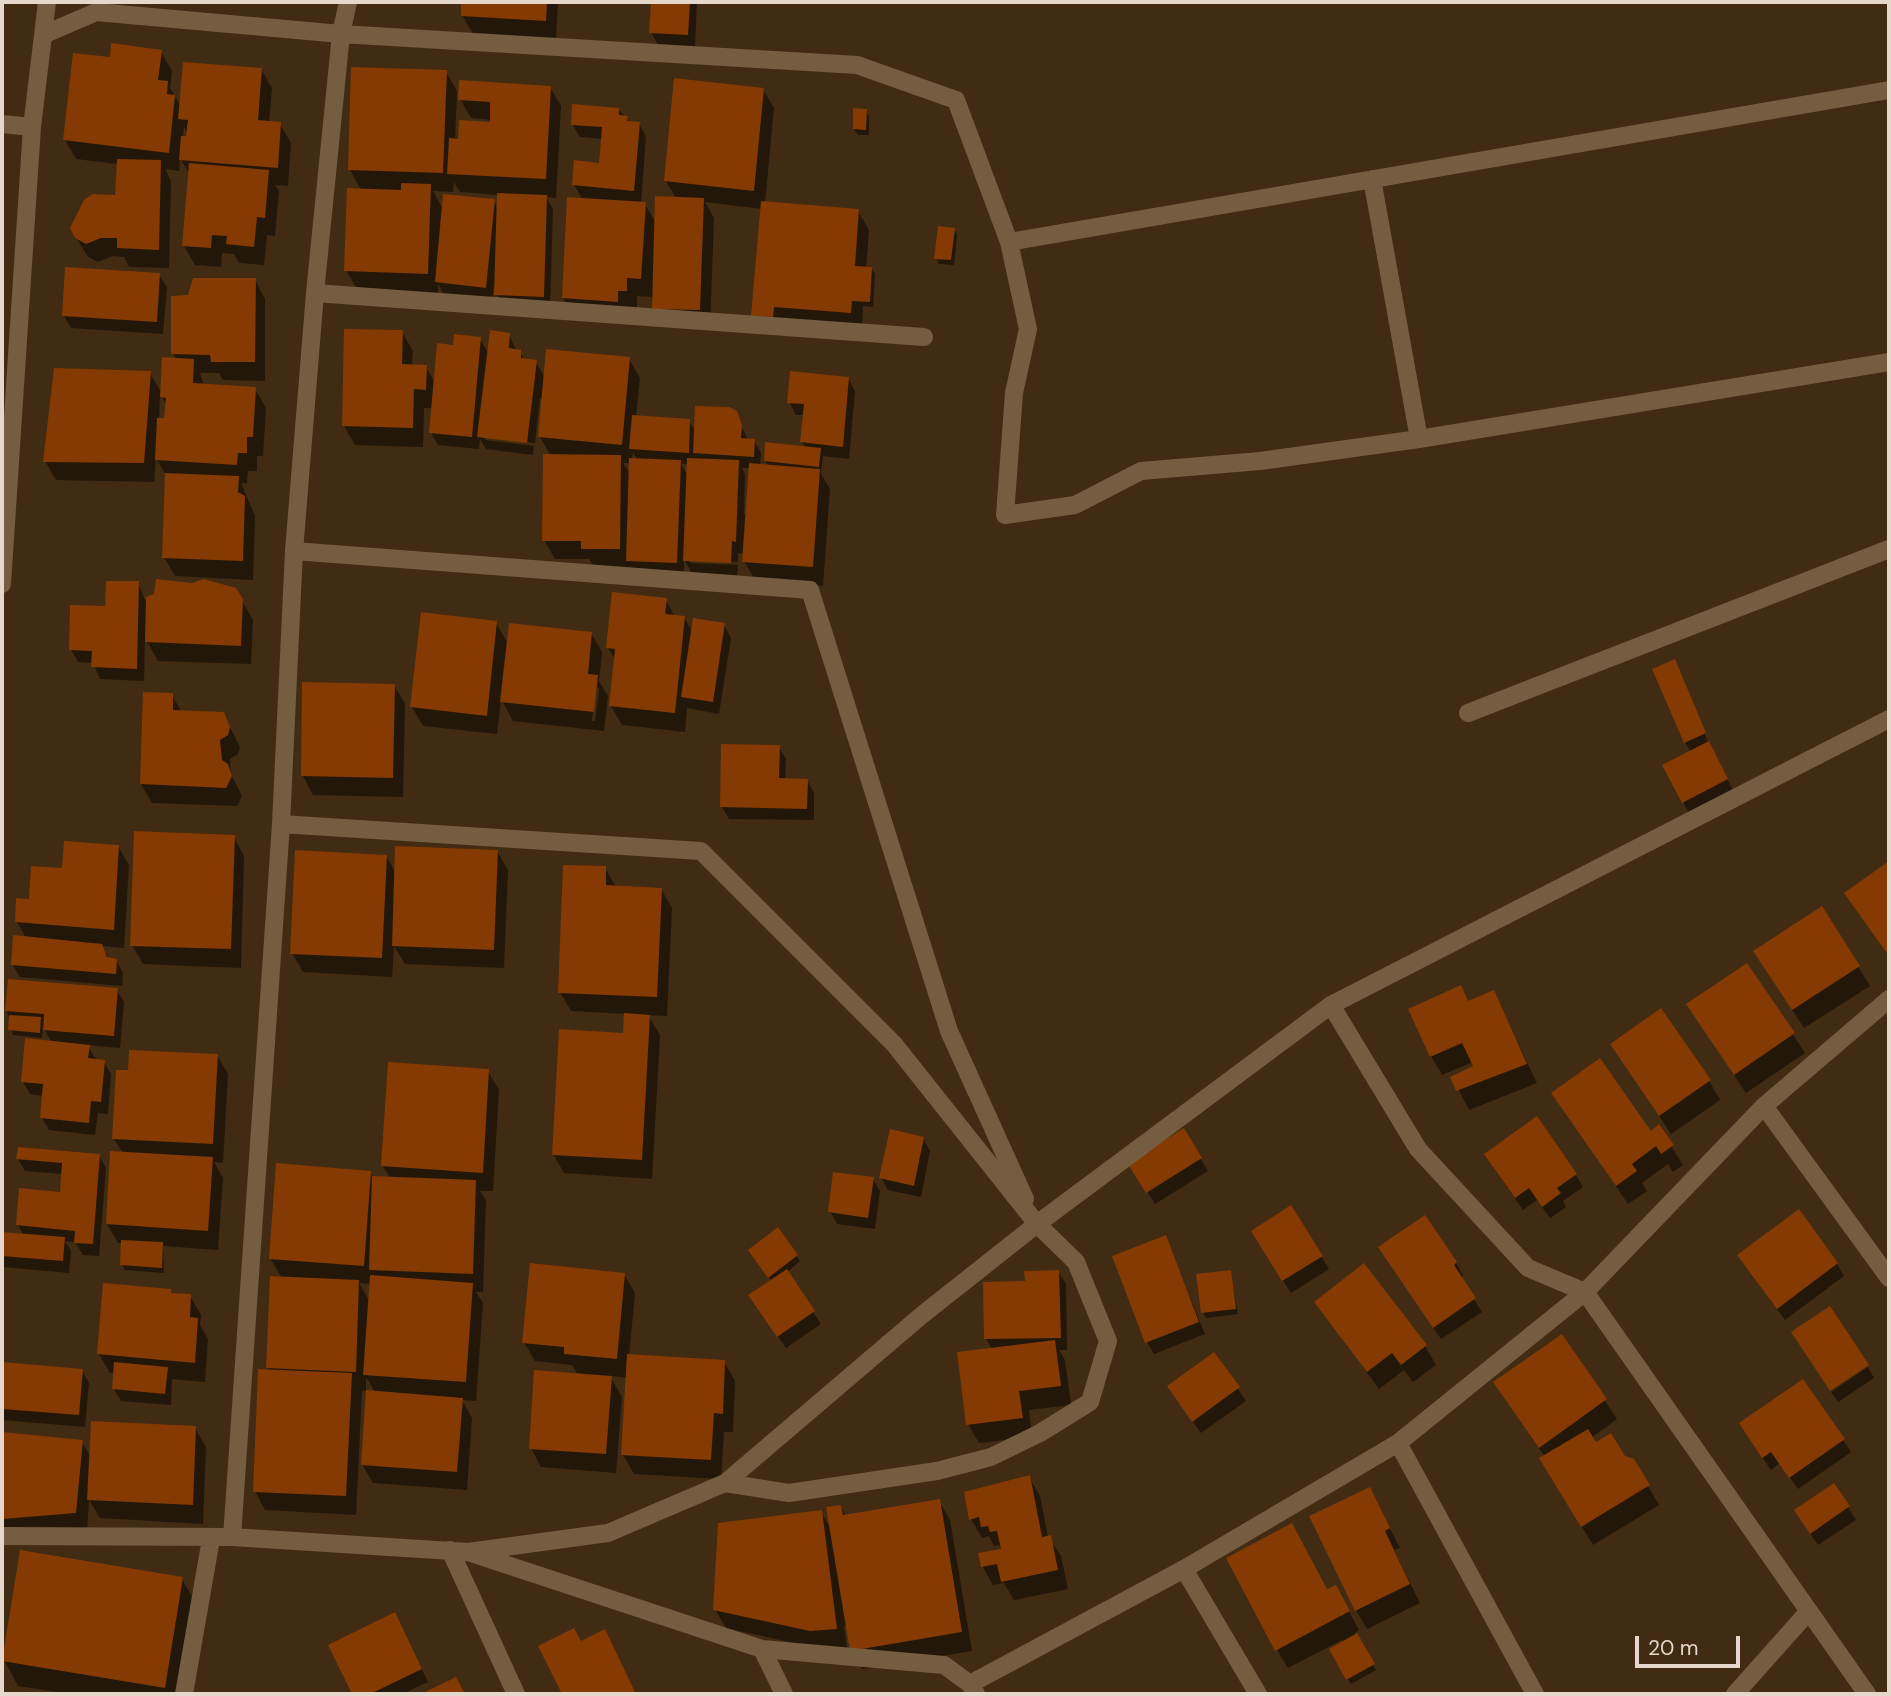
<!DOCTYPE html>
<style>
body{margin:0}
#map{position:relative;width:1891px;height:1696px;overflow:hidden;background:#412b12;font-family:"DM Sans",sans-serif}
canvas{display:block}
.frame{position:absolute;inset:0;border:4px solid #e5d7c9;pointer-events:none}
.scale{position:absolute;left:1635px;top:1636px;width:105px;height:32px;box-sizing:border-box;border:4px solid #e5d7c9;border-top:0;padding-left:9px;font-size:21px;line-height:24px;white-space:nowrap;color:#e5d7c9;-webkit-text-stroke:5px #412b12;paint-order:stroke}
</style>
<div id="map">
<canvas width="1891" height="1696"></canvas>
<div class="frame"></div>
<div class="scale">20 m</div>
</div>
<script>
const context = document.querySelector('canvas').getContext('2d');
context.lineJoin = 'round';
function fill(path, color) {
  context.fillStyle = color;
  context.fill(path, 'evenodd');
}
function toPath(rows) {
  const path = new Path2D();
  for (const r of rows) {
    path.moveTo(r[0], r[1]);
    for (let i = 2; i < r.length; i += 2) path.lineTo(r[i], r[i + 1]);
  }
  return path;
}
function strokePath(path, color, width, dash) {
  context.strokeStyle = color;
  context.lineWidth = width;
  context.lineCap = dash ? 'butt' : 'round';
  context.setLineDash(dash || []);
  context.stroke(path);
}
const shadow = toPath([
 [463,2,558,2,556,39,473,34,462,15],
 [653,2,697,2,695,47,658,45,651,32],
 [161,52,172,71,170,88,181,107,261,69,272,88,269,123,280,124,291,143,288,186,275,185,279,191,275,236,267,235,264,265,239,263,234,254,222,253,221,267,195,265,184,246,190,175,180,158,179,171,165,169,171,181,169,268,129,267,124,257,113,256,98,262,88,257,76,237,117,197,118,164,76,159,65,140,111,59],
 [184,126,188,134,188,138,183,138],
 [446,72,457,91,455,140,492,124,492,120,471,118,460,99,550,87,561,106,556,198,546,197,553,209,550,309,503,307,496,294,496,285,494,285,492,300,444,294,438,284,438,293,357,289,346,270,361,190,350,170],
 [454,182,460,192,499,195,498,209,494,201,443,209,433,191,453,192],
 [763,89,774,108,765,203,858,211,869,230,866,268,871,268,875,274,873,307,863,306,862,332,784,325,783,336,764,334,753,315,762,209,705,202,714,218,710,328,665,327,654,308,654,297,637,296,637,310,574,317,563,298,583,200,574,185,601,164,603,139,580,137,572,124,618,109,630,123,639,124,646,136,641,204,645,204,656,223,676,198,665,180],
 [866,111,869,116,869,135,858,135,854,129],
 [2,224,4,227,2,258],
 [954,229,957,235,954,265,939,264,936,259],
 [159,275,167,287,163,334,71,328,64,316],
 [255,280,265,299,265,381,223,380,219,373,200,373,204,386,255,389,266,408,263,456,257,456,257,471,248,471,247,483,241,483,255,516,253,580,175,576,164,557,167,477,156,458,154,482,56,480,45,461,150,373,162,394,176,359,173,353,189,297],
 [160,394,167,405,166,420,159,420],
 [402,332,413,351,412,366,426,367,435,383,455,346,480,339,489,354,509,334,516,351,520,352,525,361,536,362,545,378,629,359,640,378,636,417,689,421,696,432,735,412,748,440,754,441,761,453,760,466,769,467,765,461,806,448,802,442,805,415,796,415,789,402,848,378,855,391,849,459,823,456,821,474,830,489,823,586,755,580,744,561,744,554,738,553,738,562,690,560,690,563,738,565,737,575,692,573,684,560,684,575,594,567,589,559,555,559,544,540,551,456,540,437,543,399,540,398,535,443,485,437,485,440,534,446,533,455,486,449,480,439,479,449,438,445,431,433,433,408,424,408,423,447,355,445,344,426],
 [633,452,638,461,632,460],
 [623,463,631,463,630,475,627,469],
 [681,464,688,464,688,476],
 [742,468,751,468,747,514,744,514,745,474],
 [204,580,235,589,253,620,251,664,158,661,145,638,144,681,100,679,93,663,78,662,71,650,107,608,138,583,145,600],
 [666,600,675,617,684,617,693,633,724,625,731,638,719,714,687,708,685,732,622,725,611,706,616,661,608,648],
 [496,623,508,644,591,633,602,652,599,681,608,696,604,731,513,721,501,699,497,734,423,726,412,707],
 [595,686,599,689,595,721,592,721],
 [1675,661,1710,747,1734,792,1690,815,1664,766,1691,752,1685,742],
 [394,685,405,704,403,797,313,795,303,776],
 [172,695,182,713,223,714,240,747,238,754,230,759,231,774,242,796,237,806,152,803,141,784],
 [779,747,786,759,785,780,807,780,814,793,814,820,729,819,722,807],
 [234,837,244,856,241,968,143,964,132,945],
 [118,846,129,865,124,948,102,946,109,959,116,960,123,973,122,986,20,977,12,964,26,938,17,922,64,870],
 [497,851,508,870,504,968,405,964,394,946,392,977,303,972,292,953,386,856,396,873],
 [1889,863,1889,956,1846,894],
 [605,868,616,887,661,889,672,908,667,1016,648,1015,660,1035,652,1179,564,1173,553,1154,625,1035,626,1014,571,1011,560,992],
 [1822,908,1870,986,1804,1028,1766,970],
 [1747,965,1805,1053,1746,1093,1688,1005],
 [1460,987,1469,1003,1493,992,1537,1083,1469,1110,1452,1077,1475,1067,1473,1062,1442,1075,1431,1056],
 [117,990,124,1002,120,1048,87,1045,96,1059,104,1062,111,1074,108,1114,98,1113,95,1135,49,1130,42,1118,44,1096,30,1094,23,1082,52,1043,43,1027,42,1038,13,1035,7,1011],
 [1612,1044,1709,1081,1720,1100,1671,1134],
 [217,1055,228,1074,223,1163,214,1162,223,1178,218,1250,163,1246,164,1273,125,1270,122,1264,123,1243,118,1243,107,1224,123,1153,114,1139,130,1072],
 [488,1071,499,1090,493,1191,480,1191,486,1200,483,1292,476,1292,483,1303,476,1401,462,1400,472,1418,467,1490,373,1483,362,1464,375,1392,366,1377,366,1391,362,1391,356,1515,265,1510,255,1491,268,1371,272,1278,282,1278,270,1258,370,1173,373,1178,390,1178,383,1166],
 [359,1283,371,1284,370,1302],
 [1553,1093,1650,1133,1659,1127,1683,1165,1673,1172,1668,1164,1642,1183,1647,1191,1628,1204],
 [1183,1130,1208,1171,1155,1204,1137,1176],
 [923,1138,930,1151,921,1197,888,1190,881,1177],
 [99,1156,106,1168,99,1256,83,1255,75,1242,65,1241,71,1251,69,1273,3,1267,2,1234,24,1236,18,1225,62,1194,63,1174,25,1171,18,1159],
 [1493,1167,1576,1175,1583,1187,1563,1201,1566,1207,1550,1218,1537,1200,1523,1210],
 [873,1179,880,1191,875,1229,837,1224,830,1211],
 [1291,1207,1329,1269,1291,1293,1260,1244],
 [1424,1218,1456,1263,1463,1276,1460,1278,1482,1312,1441,1339,1387,1260],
 [777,1229,800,1261,787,1272,821,1324,786,1348,758,1308,772,1281,753,1256],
 [1165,1237,1205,1334,1154,1354,1147,1342],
 [1739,1256,1837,1264,1844,1276,1785,1320],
 [1058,1272,1066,1284,1067,1350,1059,1350,1065,1360,1071,1405,1029,1410,1032,1437,979,1443,968,1424,992,1349,986,1339],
 [1230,1272,1238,1314,1206,1318,1203,1312],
 [624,1274,635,1293,629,1356,724,1362,735,1381,733,1432,724,1432,721,1479,634,1474,623,1455,628,1378,610,1376,622,1397,616,1473,541,1467,531,1448,578,1375,572,1365,535,1361,524,1342],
 [170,1290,172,1294,190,1296,201,1315,200,1325,208,1339,205,1382,172,1379,171,1405,121,1401,114,1389,115,1373,110,1373,99,1354],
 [1316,1302,1425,1346,1436,1365,1413,1382,1404,1370,1379,1389],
 [1561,1336,1617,1419,1591,1438,1595,1444,1633,1460,1659,1505,1593,1545,1552,1478,1545,1457,1495,1383],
 [1214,1354,1246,1401,1201,1433,1176,1398],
 [2,1363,82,1370,89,1383,85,1427,2,1420],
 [1868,1367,1874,1378,1838,1402,1831,1392],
 [1803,1381,1851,1452,1798,1489,1780,1463,1771,1470,1748,1436],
 [195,1428,206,1447,203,1524,100,1518,89,1500,87,1532,2,1538,2,1434,82,1442,91,1457],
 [1029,1477,1040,1496,1048,1537,1061,1556,1068,1589,1014,1600,1004,1583,993,1585,983,1567,1002,1550,999,1545,994,1546,989,1536,982,1538,971,1519],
 [1834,1485,1856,1520,1818,1545,1803,1523],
 [1369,1489,1400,1548,1394,1550,1420,1603,1367,1629,1356,1610],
 [939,1501,950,1520,972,1651,862,1669,851,1650,847,1626,844,1626,847,1648,821,1649,726,1628,715,1609,821,1512,831,1529,841,1506,846,1516],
 [182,1579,196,1604,182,1694,70,1694,18,1686,4,1660],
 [1346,1606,1359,1630,1355,1633,1376,1670,1351,1684,1331,1650,1344,1642,1342,1640,1288,1668,1277,1650],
 [401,1627,428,1682,402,1694,354,1694,330,1646],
 [604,1631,636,1694,564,1694,540,1647,581,1644]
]);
const building = toPath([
 [461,2,547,2,546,21,461,16],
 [651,2,690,2,688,35,649,33],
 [111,43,162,50,158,80,168,81,167,94,175,95,169,153,63,140,73,53,110,57],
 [183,62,262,68,258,120,281,122,278,168,179,160,181,136,186,136,188,120,178,119],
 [351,67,447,70,443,173,348,170],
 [674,78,764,88,754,191,664,181],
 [459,80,551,86,546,179,447,174,449,138,458,139,459,120,490,122,490,102,458,100],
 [572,104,619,108,619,115,628,116,627,121,640,122,634,191,572,185,574,160,599,163,602,127,571,125],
 [853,108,867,109,866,130,853,129],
 [117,159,161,160,159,250,117,248,117,238,101,238,86,244,75,238,70,228,84,200,92,194,115,195],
 [189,163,269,170,265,218,257,217,254,247,226,244,227,236,212,235,211,248,182,246],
 [401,183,431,184,428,274,344,271,347,188,401,190],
 [497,193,547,195,544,297,494,295],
 [443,194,495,199,486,288,435,282],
 [655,196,704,198,700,310,652,309],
 [567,197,646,202,641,279,627,278,627,291,618,291,618,302,562,298],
 [761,201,859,209,855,266,872,267,870,302,852,301,851,313,774,307,773,317,751,316],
 [938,226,955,228,951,260,934,259],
 [65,267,160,273,157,322,62,316],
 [193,278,256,278,255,362,211,362,210,355,171,354,171,296,188,295],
 [344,329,403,330,402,364,427,365,426,390,414,389,413,428,342,426],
 [490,330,510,333,509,348,521,350,521,358,537,360,527,443,477,437],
 [454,334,481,337,472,437,429,433,437,343,453,345],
 [546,349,630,357,622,445,538,437],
 [162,357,194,359,193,383,256,387,253,437,247,437,247,453,238,453,237,465,155,460,157,418,164,418,166,398,160,397],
 [54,368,151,371,144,463,43,462],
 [790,371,849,377,843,447,800,442,804,404,787,403],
 [695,406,729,407,737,411,742,425,741,438,755,439,754,457,693,453],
 [632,415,690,419,689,453,629,449],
 [765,442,821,448,819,467,764,461],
 [543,454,621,455,620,549,581,549,581,541,542,541],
 [629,458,681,460,677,563,626,561],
 [687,458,739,460,736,542,732,541,731,563,683,561],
 [749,463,820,469,813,567,742,562],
 [165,473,239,476,238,492,245,496,243,561,162,558],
 [156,579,192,583,204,579,236,588,243,599,241,646,145,642,146,597,154,594],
 [106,581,139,581,137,669,91,667,92,651,69,650,70,605,105,606],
 [612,592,667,598,665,614,685,616,675,713,609,706,615,649,606,648],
 [421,612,497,621,487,716,410,707],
 [693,618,725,623,713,702,681,697],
 [509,623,592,632,588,674,598,675,594,712,500,702],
 [1675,659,1706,733,1684,743,1652,669],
 [302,682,395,684,393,778,301,776],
 [143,692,173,693,173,710,224,712,230,727,228,735,220,740,222,760,228,764,232,776,226,788,140,784],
 [1709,741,1728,779,1682,803,1662,765],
 [721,744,780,745,779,778,808,779,807,809,720,807],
 [134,831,235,835,231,949,130,946],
 [64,841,119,845,114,930,15,922,16,898,29,899,31,866,62,868],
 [395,846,498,850,494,950,392,946],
 [295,850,387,855,382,958,290,954],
 [1889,861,1889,950,1886,952,1844,893],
 [563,865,606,866,606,885,662,888,657,997,558,993],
 [1822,906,1860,966,1792,1010,1753,951],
 [13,935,102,944,107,957,117,959,116,974,11,965],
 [1747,963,1795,1033,1734,1075,1686,1004],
 [8,979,118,988,114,1036,43,1030,44,1014,5,1011],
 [1461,985,1468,1001,1494,990,1527,1064,1456,1091,1450,1077,1473,1066,1462,1043,1430,1057,1408,1009],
 [1661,1008,1711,1080,1659,1116,1610,1044],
 [624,1013,650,1015,642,1160,552,1155,559,1029,623,1033],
 [9,1015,41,1017,40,1033,8,1030],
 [25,1038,90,1045,88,1058,105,1060,101,1102,91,1101,89,1123,40,1118,43,1084,21,1082],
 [129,1050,218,1054,213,1144,112,1139,116,1070,128,1070],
 [1600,1058,1651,1131,1659,1124,1674,1145,1661,1154,1656,1146,1632,1164,1637,1171,1616,1186,1551,1093],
 [388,1062,489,1069,483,1173,381,1166],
 [1537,1116,1577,1174,1557,1188,1561,1193,1542,1207,1529,1188,1515,1198,1484,1154],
 [1184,1128,1202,1158,1146,1193,1127,1163],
 [890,1129,924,1137,914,1186,879,1178],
 [18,1147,100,1154,93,1244,74,1243,75,1231,16,1225,19,1188,60,1192,62,1163,16,1159],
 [110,1151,213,1157,208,1231,106,1224],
 [276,1163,371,1171,364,1266,269,1259],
 [833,1172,874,1177,868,1218,828,1212],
 [372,1176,476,1180,473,1274,369,1270],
 [1291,1205,1323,1256,1282,1281,1251,1231],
 [1799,1209,1838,1263,1777,1309,1737,1255],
 [1425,1215,1457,1262,1454,1265,1476,1298,1433,1328,1378,1247],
 [778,1227,798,1255,768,1278,748,1250],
 [2,1232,65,1237,63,1261,2,1256],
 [1166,1235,1199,1322,1145,1343,1112,1256],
 [121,1240,163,1242,162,1268,120,1265],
 [530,1263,625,1273,617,1359,564,1354,564,1347,522,1343],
 [1364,1263,1427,1345,1401,1365,1392,1353,1367,1372,1314,1302],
 [787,1269,815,1311,777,1337,748,1295],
 [1059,1270,1061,1338,984,1339,983,1282,1025,1281,1024,1271],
 [1231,1270,1236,1309,1201,1313,1196,1274],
 [370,1275,473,1283,466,1382,363,1375],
 [270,1276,359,1280,356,1372,266,1368],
 [103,1283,171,1289,171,1293,191,1294,190,1317,198,1318,195,1363,97,1354],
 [1830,1306,1869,1365,1830,1391,1791,1332],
 [1562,1334,1607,1399,1539,1448,1493,1382],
 [1055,1340,1061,1386,1019,1391,1023,1418,966,1425,957,1352],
 [1214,1352,1240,1387,1192,1422,1167,1386],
 [627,1354,725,1360,723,1414,714,1413,711,1460,621,1455],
 [2,1362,83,1369,79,1415,2,1409],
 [114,1362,168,1367,165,1394,112,1389],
 [258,1369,352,1373,346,1496,253,1492],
 [534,1370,612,1376,606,1454,529,1449],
 [1803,1379,1845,1439,1789,1478,1771,1452,1762,1458,1739,1423],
 [366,1390,463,1398,457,1472,361,1465],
 [91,1421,196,1426,193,1505,87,1500],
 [1588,1429,1596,1442,1611,1433,1625,1456,1634,1459,1650,1485,1581,1527,1539,1458],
 [2,1432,83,1440,76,1513,2,1519],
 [1030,1475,1042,1537,1051,1535,1058,1570,1001,1582,997,1564,981,1567,978,1553,1001,1549,997,1531,990,1532,988,1526,981,1527,979,1517,969,1520,964,1492],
 [1834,1483,1850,1506,1810,1534,1794,1510],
 [1370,1487,1390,1528,1385,1531,1410,1584,1355,1611,1309,1516],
 [940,1499,962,1632,850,1651,826,1507,841,1505,843,1515],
 [822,1510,837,1629,810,1631,713,1610,718,1523],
 [1292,1523,1327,1589,1336,1585,1350,1611,1275,1651,1226,1558],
 [20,1550,183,1577,165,1688,2,1661],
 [395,1612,422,1669,370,1694,352,1694,328,1645],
 [574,1628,581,1641,605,1629,636,1694,562,1694,538,1646],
 [1357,1633,1375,1664,1346,1680,1329,1649],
 [456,1677,465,1694,421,1694]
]);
const minor = toPath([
 [43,35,96,12,341,34,857,65,956,100,1009,242],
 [2,124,32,127],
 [1372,179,1419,439,1889,362],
 [315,293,924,337],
 [1419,439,1260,461,1141,471,1075,505,1005,515,1014,393,1028,329,1009,242,1889,90],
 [294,551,810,590,949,1031,1025,1199],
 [2,584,32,127,47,2],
 [1468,713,1889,549],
 [281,824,701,851,894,1044,1037,1224,1076,1262,1108,1341,1090,1402,1040,1433,991,1457,937,1471,789,1493,725,1483,608,1533,468,1552],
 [1331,1005,1418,1149,1528,1268,1585,1292,1867,1694],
 [1764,1106,1889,1278],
 [1398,1443,1535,1694],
 [725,1483,922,1315,1037,1224,1331,1005,1889,719],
 [2,1536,232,1537,468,1552,762,1649,944,1665,970,1684,976,1694],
 [232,1537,281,824,294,551,315,293,341,34,348,2],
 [450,1550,516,1694],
 [1184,1569,1258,1694],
 [762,1649,784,1694],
 [970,1684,1184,1569,1398,1443,1585,1292,1764,1106,1889,999],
 [184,1694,211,1539],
 [1735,1694,1809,1611]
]);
fill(shadow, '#0007');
fill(building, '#843a02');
strokePath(minor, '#755d42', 18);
</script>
